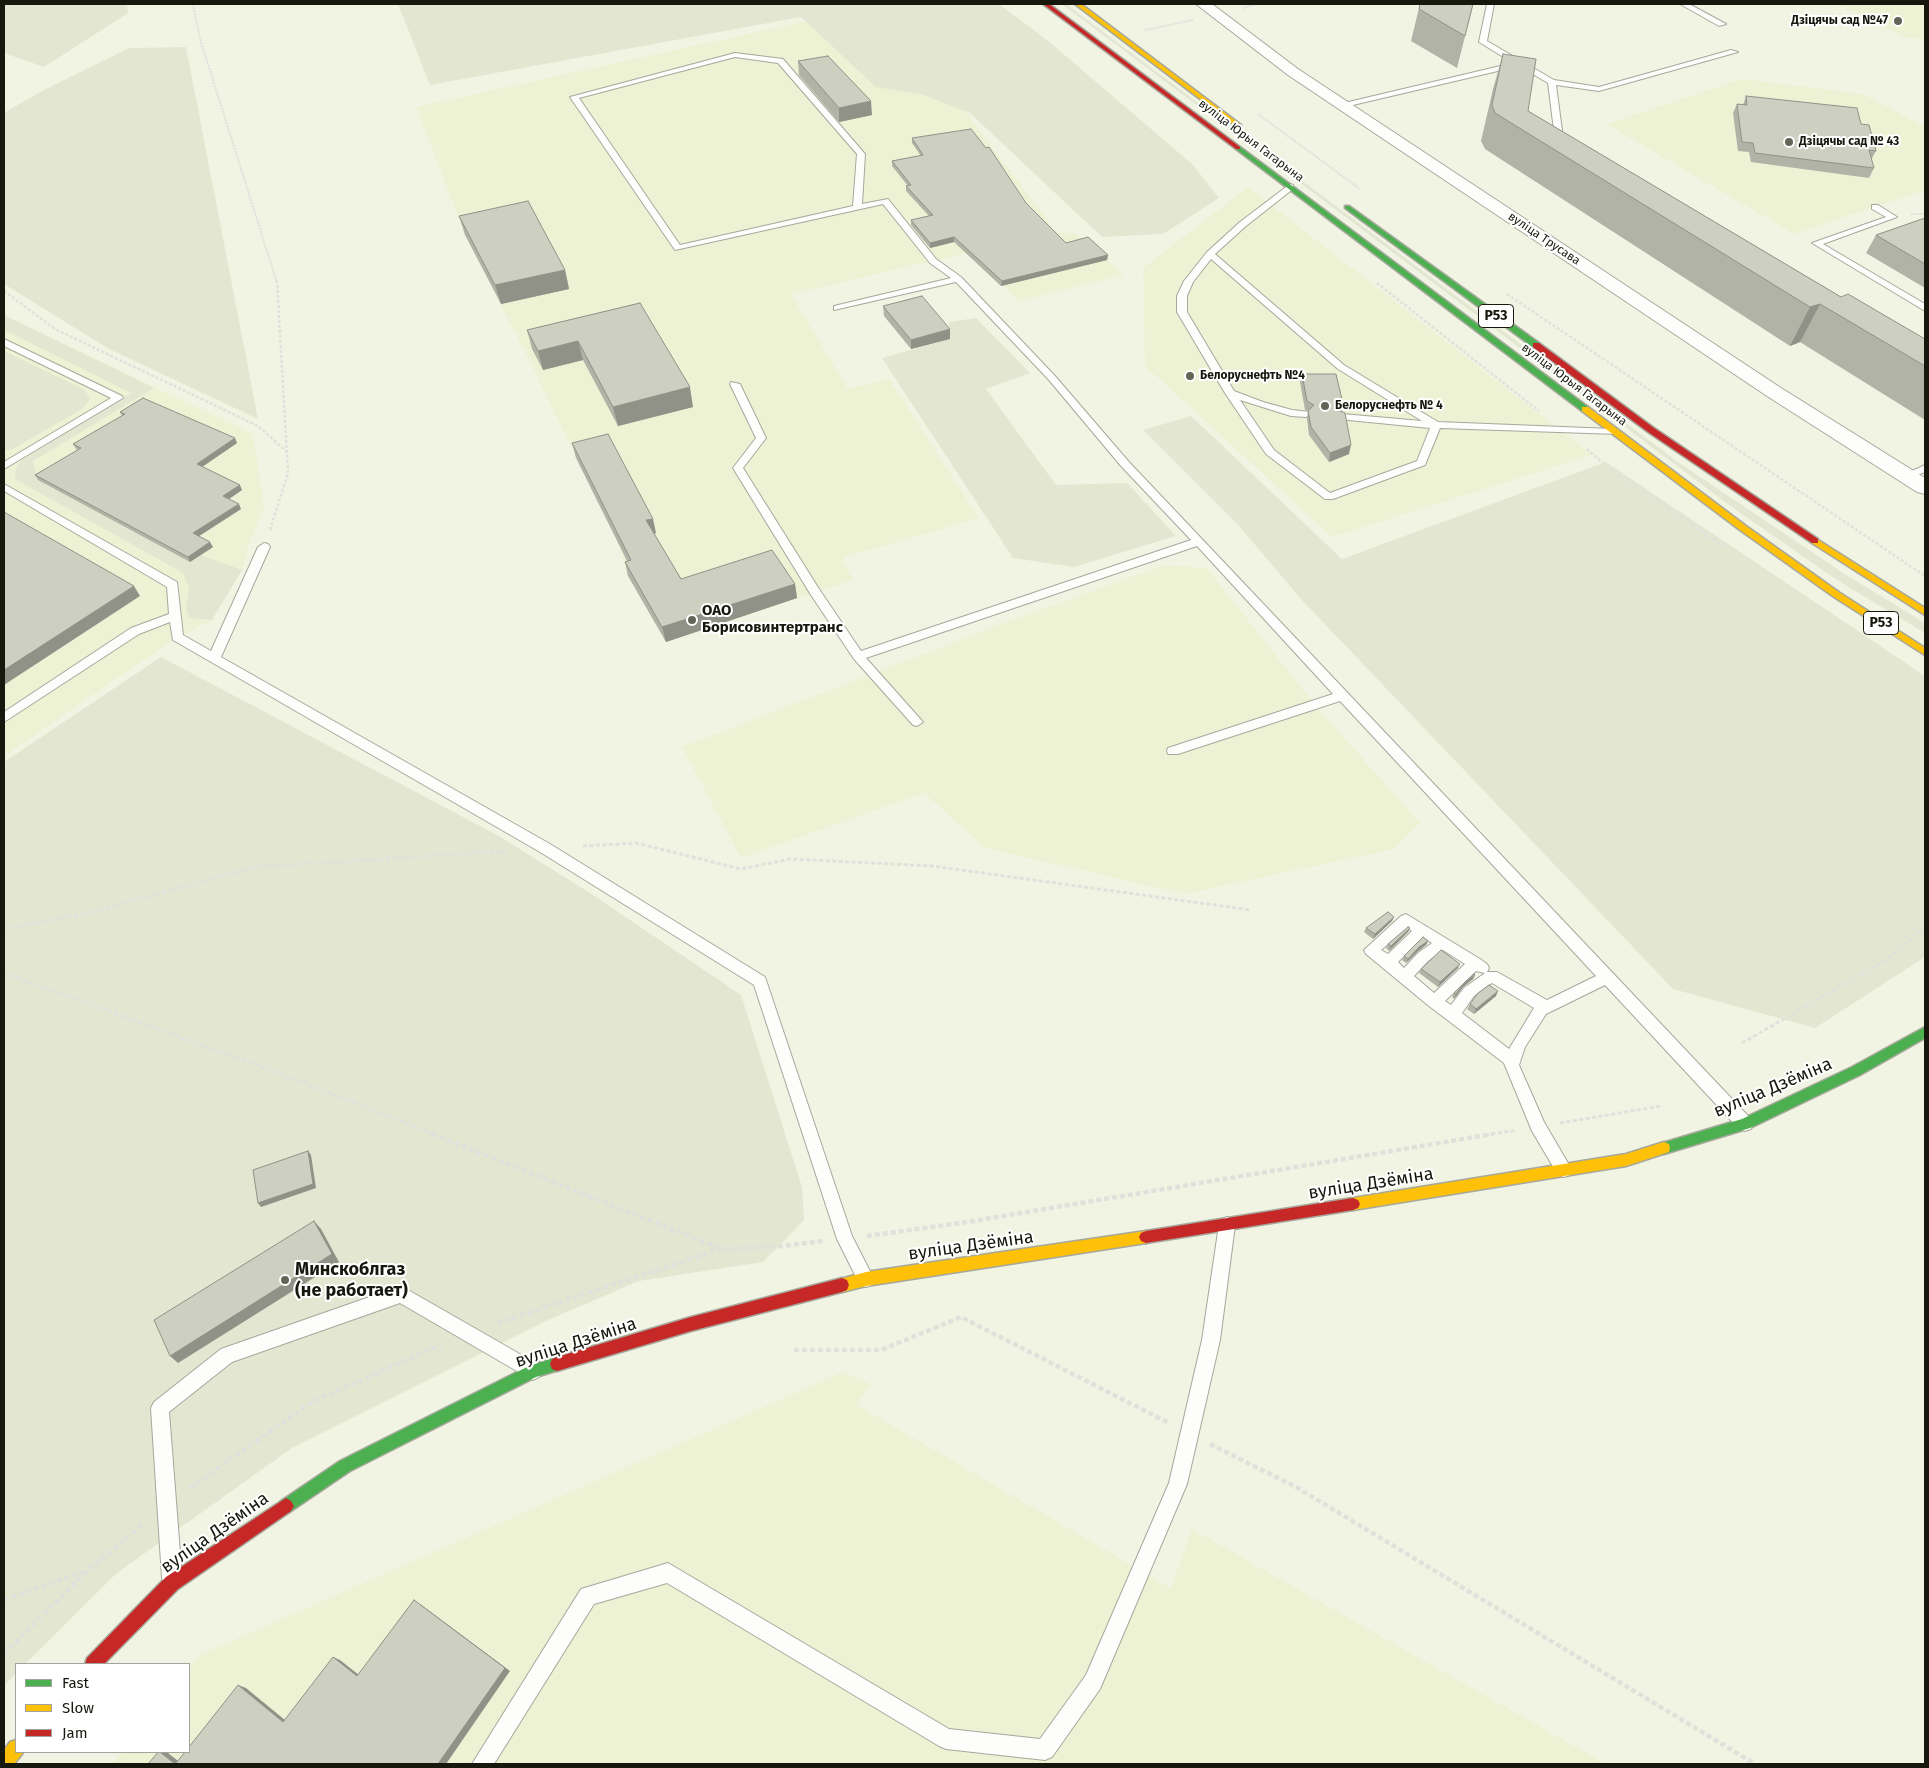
<!DOCTYPE html>
<meta charset="utf-8">
<style>
body{margin:0}
#map{position:relative;width:1929px;height:1768px;overflow:hidden;background:#f1f4e3;font-family:"Fira Sans",sans-serif}
canvas{display:block}
.frame{position:absolute;inset:0;border:5px solid #17180d;pointer-events:none}
.legend{position:absolute;left:15px;top:1663px;width:175px;height:90px;box-sizing:border-box;background:#fff;border:1px solid #a2a39e;margin:0;padding:6px 9px;list-style:none;font-size:15px;color:#17180d}
.legend li{display:flex;align-items:center;gap:10px;height:25px}
.legend b{width:25px;border:1px solid #a2a39e}
</style>
<div id="map">
<canvas width="1929" height="1768"></canvas>
<div class="frame"></div>
<ul class="legend">
<li><b style="height:6px;background:#4caf50"></b>Fast</li>
<li><b style="height:6px;background:#ffc107"></b>Slow</li>
<li><b style="height:6px;background:#c62828"></b>Jam</li>
</ul>
</div>
<script>
const context = document.querySelector('canvas').getContext('2d');
context.lineJoin = 'round';
function fill(path, color) {
  context.fillStyle = color;
  context.fill(path, 'evenodd');
}
function toPath(rows) {
  const path = new Path2D();
  for (const r of rows) {
    path.moveTo(r[0], r[1]);
    for (let i = 2; i < r.length; i += 2) path.lineTo(r[i], r[i + 1]);
  }
  return path;
}
function strokePath(path, color, width, dash) {
  context.strokeStyle = color;
  context.lineWidth = width;
  context.lineCap = dash ? 'butt' : 'round';
  context.setLineDash(dash || []);
  context.stroke(path);
}
function drawText(font, color, halo, rows, align = 'center') {
  context.font = font + ' "Fira Sans",sans-serif';
  context.lineWidth = 4;
  context.setLineDash([]);
  context.textBaseline = 'middle';
  context.strokeStyle = halo;
  context.fillStyle = color;
  for (const [text, x, y, turn = 0] of rows) {
    context.save();
    context.translate(x, y);
    context.rotate((+turn || 0) * Math.PI / 180);
    context.textAlign = isNaN(turn) ? turn : align;
    if (halo) context.strokeText(text, 0, 0);
    context.fillText(text, 0, 0);
    context.restore();
  }
}
const built = toPath([
 [884,4,1057,233,1075,233,1124,275,1020,301,967,253,791,294,848,389,889,379,979,518,842,558,853,580,666,642,628,576,619,544,525,352,465,235,416,107],
 [1837,4,1925,4,1925,40,1904,37],
 [1742,79,1863,94,1925,127,1925,190,1794,234,1606,124],
 [1248,187,1592,455,1332,537,1145,366,1143,268],
 [4,315,253,434,264,507,248,547,242,570,212,620,176,638,4,756],
 [1164,565,1207,568,1315,705,1420,823,1394,849,1185,894,985,848,924,793,741,858,682,747,1007,622],
 [843,1372,871,1384,857,1405,1171,1588,1192,1529,1606,1764,112,1764,122,1752,189,1752,189,1669,200,1655]
]);
const green = toPath([
 [4,4,127,4,128,13,44,67,4,53],
 [398,4,999,4,1047,40,1192,164,1219,198,1163,234,1102,237,970,113,924,95,876,87,801,17,430,85],
 [1062,4,1066,4,1678,462,1846,575,1925,623,1925,633,1837,580,1729,505],
 [186,47,258,419,109,349,4,284,4,113,42,91,129,48],
 [4,315,154,388,33,461,38,480,190,562,201,555,242,570,212,620,189,618,186,609,189,588,183,573,15,479,16,469,22,460,131,393,4,330],
 [976,318,1030,373,986,389,1056,485,1127,483,1176,536,1074,567,1013,558,882,358,950,339,949,322],
 [4,351,85,390,90,399,82,409,13,449,4,451],
 [1191,416,1342,559,1606,462,1925,676,1925,957,1815,1028,1673,989,1300,598,1240,527,1143,430],
 [161,657,499,836,590,893,741,995,802,1187,804,1220,763,1262,639,1281,548,1320,292,1448,117,1573,25,1664,16,1664,16,1673,4,1686,4,762]
]);
const pathFar3 = toPath([
 [193,4,200,39,277,283],
 [1243,8,1258,4],
 [1145,30,1193,20],
 [1258,114,1360,189],
 [1911,214,1925,214]
]);
const pathFar2 = toPath([
 [1377,283,1539,411],
 [4,291,55,329,258,426,286,451],
 [1507,294,1925,576],
 [1587,449,1616,474,1726,548],
 [270,530,288,473,277,281]
]);
const pathFar1 = toPath([
 [583,846,636,843,741,869,790,859,932,866,1251,910],
 [4,929,84,914,255,867,507,851],
 [4,973,276,1072,436,1135],
 [1742,1043,1883,962,1925,927],
 [1560,1123,1661,1106],
 [1485,1135,1517,1130]
]);
const path = toPath([
 [432,1134,722,1249,774,1247,823,1241],
 [867,1236,967,1222,1493,1134],
 [497,1323,721,1249],
 [794,1350,881,1350,961,1317,1169,1423],
 [1210,1444,1296,1487,1755,1764],
 [190,1488,310,1403,442,1344],
 [4,1600,86,1571],
 [4,1654,87,1571,144,1523]
]);
const lane = toPath([
 [1487,4,1494,4,1487,41,1554,80,1599,87,1731,50,1738,52,1599,91,1556,85,1564,146,1560,148,1556,146,1548,83,1519,66,1340,108,1340,104,1513,63,1479,42,1487,4],
 [1680,4,1689,4,1726,24,1719,26,1680,4],
 [735,53,783,59,865,154,862,204,888,199,936,259,961,277,1055,376,1129,462,1751,1119,1753,1124,1751,1129,1745,1131,1739,1129,1605,985,1546,1014,1525,1047,1519,1065,1544,1122,1572,1170,1570,1175,1564,1177,1558,1175,1532,1131,1504,1063,1429,1006,1366,954,1364,950,1401,916,1406,914,1480,959,1487,964,1489,968,1487,972,1497,972,1547,1000,1596,976,1340,701,1178,754,1168,754,1167,751,1168,748,1333,694,1197,546,866,658,923,722,917,726,913,725,854,659,811,595,733,468,756,438,730,384,731,382,740,384,766,438,743,468,819,589,861,651,1191,540,1121,466,1049,380,956,282,834,310,834,306,951,278,930,263,883,204,675,250,570,97,735,53],
 [735,57,778,63,857,154,853,206,680,245,579,98,735,57],
 [1407,928,1412,931,1388,954,1381,950,1407,928],
 [1423,937,1432,943,1418,953,1404,968,1398,962,1423,937],
 [1443,950,1465,964,1434,993,1414,976,1428,961,1443,950],
 [1476,971,1485,973,1464,988,1451,1005,1445,1001,1476,971],
 [1492,983,1534,1008,1509,1049,1462,1013,1474,996,1492,983],
 [1290,184,1293,185,1293,189,1246,226,1215,254,1344,365,1438,422,1613,429,1618,432,1617,434,1440,428,1425,465,1333,499,1325,499,1266,454,1225,393,1177,312,1177,296,1184,281,1207,252,1240,222,1290,184],
 [1211,259,1338,369,1422,421,1342,414,1337,417,1338,419,1430,428,1417,461,1330,493,1274,450,1240,400,1291,416,1306,417,1311,414,1310,412,1292,410,1263,402,1234,391,1187,312,1187,296,1193,282,1211,259],
 [1872,205,1878,205,1897,217,1823,244,1925,304,1925,311,1812,243,1886,217,1872,209,1872,205],
 [4,339,122,396,123,398,4,469,4,462,111,398,4,346,4,339],
 [1925,465,1925,472,1906,479,1901,476,1925,465],
 [4,484,177,582,183,635,211,651,258,547,264,543,268,544,270,547,221,657,550,844,765,977,852,1236,874,1279,872,1285,866,1287,860,1285,837,1239,754,985,540,852,173,640,170,622,139,634,4,722,4,712,131,628,169,614,167,587,4,491,4,484],
 [1227,1217,1233,1220,1235,1225,1220,1340,1187,1484,1100,1689,1052,1757,1045,1760,946,1749,939,1746,667,1583,594,1604,494,1764,472,1764,581,1589,668,1563,949,1729,1040,1739,1086,1675,1169,1483,1202,1340,1219,1225,1221,1220,1227,1217],
 [401,1286,539,1365,542,1371,539,1377,533,1380,527,1377,400,1303,232,1362,169,1412,182,1578,179,1585,172,1588,165,1585,162,1578,151,1408,154,1402,221,1349,401,1286]
]);
const street = toPath([
 [1196,4,1212,4,1298,69,1781,388,1925,478,1925,494,1917,492,1767,396,1288,75,1196,4]
]);
const fast = toPath([
 [1236,147,1240,147,1588,407,1588,411,1582,411,1236,149,1236,147],
 [1345,206,1349,206,1539,343,1539,347,1533,347,1345,208,1345,206],
 [1925,1027,1925,1038,1860,1075,1750,1128,1664,1154,1659,1152,1658,1148,1659,1144,1742,1119,1852,1067,1925,1027],
 [557,1357,562,1359,564,1364,562,1369,536,1377,350,1471,291,1511,286,1514,281,1511,278,1506,281,1501,340,1461,529,1366,557,1357]
]);
const slow = toPath([
 [1075,4,1081,4,1241,125,1241,127,1237,127,1075,4],
 [1582,407,1588,407,1746,526,1840,593,1925,648,1925,655,1834,597,1740,530,1582,411,1582,407],
 [1815,538,1925,608,1925,615,1812,543,1812,539,1815,538],
 [1664,1142,1669,1144,1670,1148,1669,1152,1626,1166,1353,1210,1348,1208,1346,1204,1348,1200,1353,1198,1626,1154,1664,1142],
 [1146,1231,1151,1233,1153,1237,1151,1241,1146,1243,866,1286,842,1292,837,1290,835,1285,837,1280,866,1272,1146,1231],
 [16,1740,16,1752,23,1752,22,1754,14,1764,4,1764,4,1750,10,1742,16,1740]
]);
const jam = toPath([
 [1043,4,1049,4,1240,147,1240,149,1236,149,1043,4],
 [1533,343,1539,343,1654,428,1818,539,1818,543,1812,543,1648,432,1533,347,1533,343],
 [1353,1198,1358,1200,1360,1204,1358,1208,1353,1210,1146,1243,1141,1241,1139,1237,1141,1233,1146,1231,1353,1198],
 [842,1278,847,1280,849,1285,847,1290,842,1292,691,1331,557,1371,552,1369,550,1364,552,1359,557,1357,691,1317,842,1278],
 [286,1498,291,1501,294,1506,291,1511,178,1589,104,1664,85,1664,87,1658,166,1577,286,1498]
]);
const wall = toPath([
 [1420,4,1477,4,1476,5,1473,5,1457,68,1411,41],
 [1503,54,1528,111,1841,297,1925,339,1925,420,1800,342,1790,346,1485,149,1481,141,1493,89],
 [798,61,872,115,839,122,799,75],
 [1746,96,1861,124,1876,151,1871,160,1874,168,1869,178,1751,162,1749,152,1738,151,1733,113,1737,104,1743,105],
 [912,138,1026,203,1066,243,1108,255,1107,260,1001,286,954,242,930,248,911,225,911,220,929,216,906,191,906,186,908,186,892,166,892,161,921,156,912,143],
 [459,216,565,270,569,289,501,304,465,235],
 [1925,218,1925,288,1866,253,1876,235],
 [640,303,693,407,618,426,583,360,543,370,532,349,527,330],
 [883,306,950,339,911,349,884,316],
 [1302,374,1343,404,1341,411,1349,454,1329,462,1309,435,1307,419,1308,411,1305,410,1300,382],
 [120,412,237,443,202,467,242,490,229,499,241,509,199,536,213,547,190,562,38,480,35,475,78,450,76,449,73,444,122,416],
 [572,443,656,533,654,534,681,579,795,584,797,598,666,642,628,576,625,562,627,561,576,458],
 [1394,917,1392,921,1373,939,1364,932,1366,928],
 [1410,928,1408,932,1389,951,1386,948,1388,944],
 [1428,941,1426,945,1417,952,1406,963,1402,960,1404,956],
 [1458,968,1438,987,1419,973,1421,969],
 [1475,975,1473,979,1463,987,1454,999,1452,997,1454,993],
 [1496,996,1474,1014,1467,1009,1470,1004]
]);
const shadedWall = toPath([
 [871,101,872,115,839,122,839,108],
 [954,237,954,242,930,248,930,243],
 [1108,255,1107,260,1001,286,1002,281],
 [565,270,569,289,501,304,495,285],
 [1820,304,1800,342,1790,346,1810,307],
 [950,329,950,339,911,349,911,340],
 [578,341,583,360,543,370,538,351],
 [690,387,693,407,618,426,613,407],
 [1343,404,1341,413,1337,410],
 [235,438,237,443,199,469,197,464],
 [1351,445,1349,454,1329,462,1330,453],
 [240,485,242,490,226,501,223,496],
 [239,504,241,509,196,538,193,533],
 [653,519,656,533,649,535,646,520],
 [210,542,213,547,190,562,188,557],
 [795,584,797,598,666,642,662,627],
 [134,586,140,596,4,685,4,670],
 [1394,917,1392,921,1373,939,1375,934],
 [1410,928,1408,932,1389,951,1391,946],
 [1428,941,1426,945,1417,952,1406,963,1408,959,1419,947],
 [1460,964,1458,968,1438,987,1440,982],
 [1475,975,1473,979,1463,987,1454,999,1456,994,1465,982],
 [1498,991,1496,996,1474,1014,1476,1009],
 [308,1151,311,1155,316,1188,261,1207,258,1203],
 [314,1221,321,1229,339,1262,178,1363,170,1356],
 [420,1604,510,1671,446,1764,438,1764],
 [333,1657,340,1660,364,1679,357,1676],
 [238,1685,246,1688,291,1725,283,1722],
 [160,1752,168,1753,182,1764,175,1764]
]);
const building = toPath([
 [1420,4,1473,4,1465,36,1419,9,1420,4],
 [1503,54,1536,59,1528,111,1841,297,1848,294,1925,339,1925,366,1820,304,1810,307,1495,113,1492,105,1503,54],
 [828,56,871,101,839,108,798,61,828,56],
 [1746,96,1857,108,1861,124,1869,125,1876,151,1869,150,1874,168,1755,153,1753,143,1742,142,1737,104,1747,105,1746,96],
 [971,129,986,148,989,147,1026,203,1066,243,1088,237,1108,255,1002,281,954,237,930,243,911,220,933,215,906,186,911,185,892,161,923,155,912,138,971,129],
 [528,201,565,270,495,285,459,216,528,201],
 [1925,218,1925,264,1876,235,1925,218],
 [922,296,950,329,911,340,883,306,922,296],
 [640,303,690,387,613,407,578,341,538,351,527,330,640,303],
 [1302,374,1336,374,1343,404,1337,410,1345,413,1351,445,1330,453,1311,427,1308,411,1314,405,1307,401,1302,374],
 [143,398,235,438,197,464,240,485,223,496,239,504,193,533,210,542,188,557,35,475,81,448,73,444,125,414,120,412,143,398],
 [608,434,653,519,646,520,681,579,772,550,795,584,662,627,625,562,631,560,572,443,608,434],
 [4,512,134,586,4,670,4,512],
 [1388,912,1394,917,1375,934,1366,928,1388,912],
 [1408,927,1410,928,1391,946,1388,944,1408,927],
 [1423,937,1428,941,1419,947,1408,959,1404,956,1423,937],
 [1441,950,1460,964,1440,982,1421,969,1441,950],
 [1474,974,1475,975,1465,982,1456,994,1454,993,1474,974],
 [1489,985,1498,991,1476,1009,1470,1004,1478,993,1489,985],
 [308,1151,313,1184,258,1203,253,1170,308,1151],
 [314,1221,332,1254,170,1356,154,1320,314,1221],
 [414,1600,505,1668,438,1764,148,1764,158,1752,160,1752,175,1764,185,1752,189,1752,189,1747,238,1685,283,1722,333,1657,357,1676,414,1600]
]);
const markers = [
 [1898,21,5,"#636558"],
 [1789,142,5,"#636558"],
 [1190,376,5,"#636558"],
 [1325,406,5,"#636558"],
 [692,620,5,"#636558"],
 [285,1280,5,"#636558"]
];
const farPoinames = [
 ["Дзіцячы сад №47",1888,21,"right"],
 ["Дзіцячы сад № 43",1799,142],
 ["Белоруснефть №4",1200,376],
 ["Белоруснефть № 4",1335,406]
];
const farStreetnames = [
 ["вуліца Юрыя Гагарына",1251,141,37],
 ["вуліца Трусава",1544,239,34],
 ["вуліца Юрыя Гагарына",1574,385,37]
];
const shields = [
 [1496,316,35],
 [1881,623,35]
];
const shieldNames = [
 ["Р53",1496,316],
 ["Р53",1881,623]
];
const poiNames = [
 ["ОАО",702,611],
 ["Борисовинтертранс",702,628]
];
const nearStreetnames = [
 ["вуліца Дзёміна",1773,1088,-23],
 ["вуліца Дзёміна",1371,1184,-9],
 ["вуліца Дзёміна",971,1246,-8],
 ["вуліца Дзёміна",576,1343,-18],
 ["вуліца Дзёміна",215,1533,-35]
];
const nearPoinames = [
 ["Минскоблгаз",295,1270],
 ["(не работает)",295,1291]
];
fill(built, '#edf2d5');
fill(green, '#e3e7d1');
strokePath(lane, '#a6a89c', 2);
strokePath(street, '#a6a89c', 2);
strokePath(fast, '#a6a89c', 3);
strokePath(slow, '#a6a89c', 3);
strokePath(jam, '#a6a89c', 3);
strokePath(pathFar3, '#e0e1db', 2, [2, 1]);
strokePath(pathFar2, '#e0e1db', 2.5, [3, 2]);
strokePath(pathFar1, '#e0e1db', 3, [4, 2.5]);
strokePath(path, '#e0e1db', 4.5, [5, 3]);
fill(lane, '#fdfdfb');
fill(street, '#fdfdfb');
fill(fast, '#4caf50');
fill(slow, '#ffc107');
fill(jam, '#c62828');
fill(wall, '#b0b3a6');
fill(shadedWall, '#909287');
fill(building, '#cdd0c1');
strokePath(building, '#909287', 1);
for (const [x, y, r, color] of markers) {
  const dot = new Path2D();
  dot.arc(x, y, r, 0, 2 * Math.PI);
  context.fillStyle = color;
  context.fill(dot);
  strokePath(dot, '#fff', 2);
}
drawText('bold 12px', '#17180d', '#fff', farPoinames, 'left');
drawText('12px', '#17180d', '#fff', farStreetnames);
for (const [x, y, w] of shields) {
  const box = new Path2D();
  box.roundRect(x - w / 2, y - 11.5, w, 23, 4);
  context.fillStyle = '#fff';
  context.fill(box);
  strokePath(box, '#17180d', 1);
}
drawText('bold 14px', '#17180d', null, shieldNames);
drawText('bold 15px', '#17180d', '#fff', poiNames, 'left');
drawText('18px', '#17180d', '#fff', nearStreetnames);
drawText('bold 18px', '#17180d', '#fff', nearPoinames, 'left');
</script>
